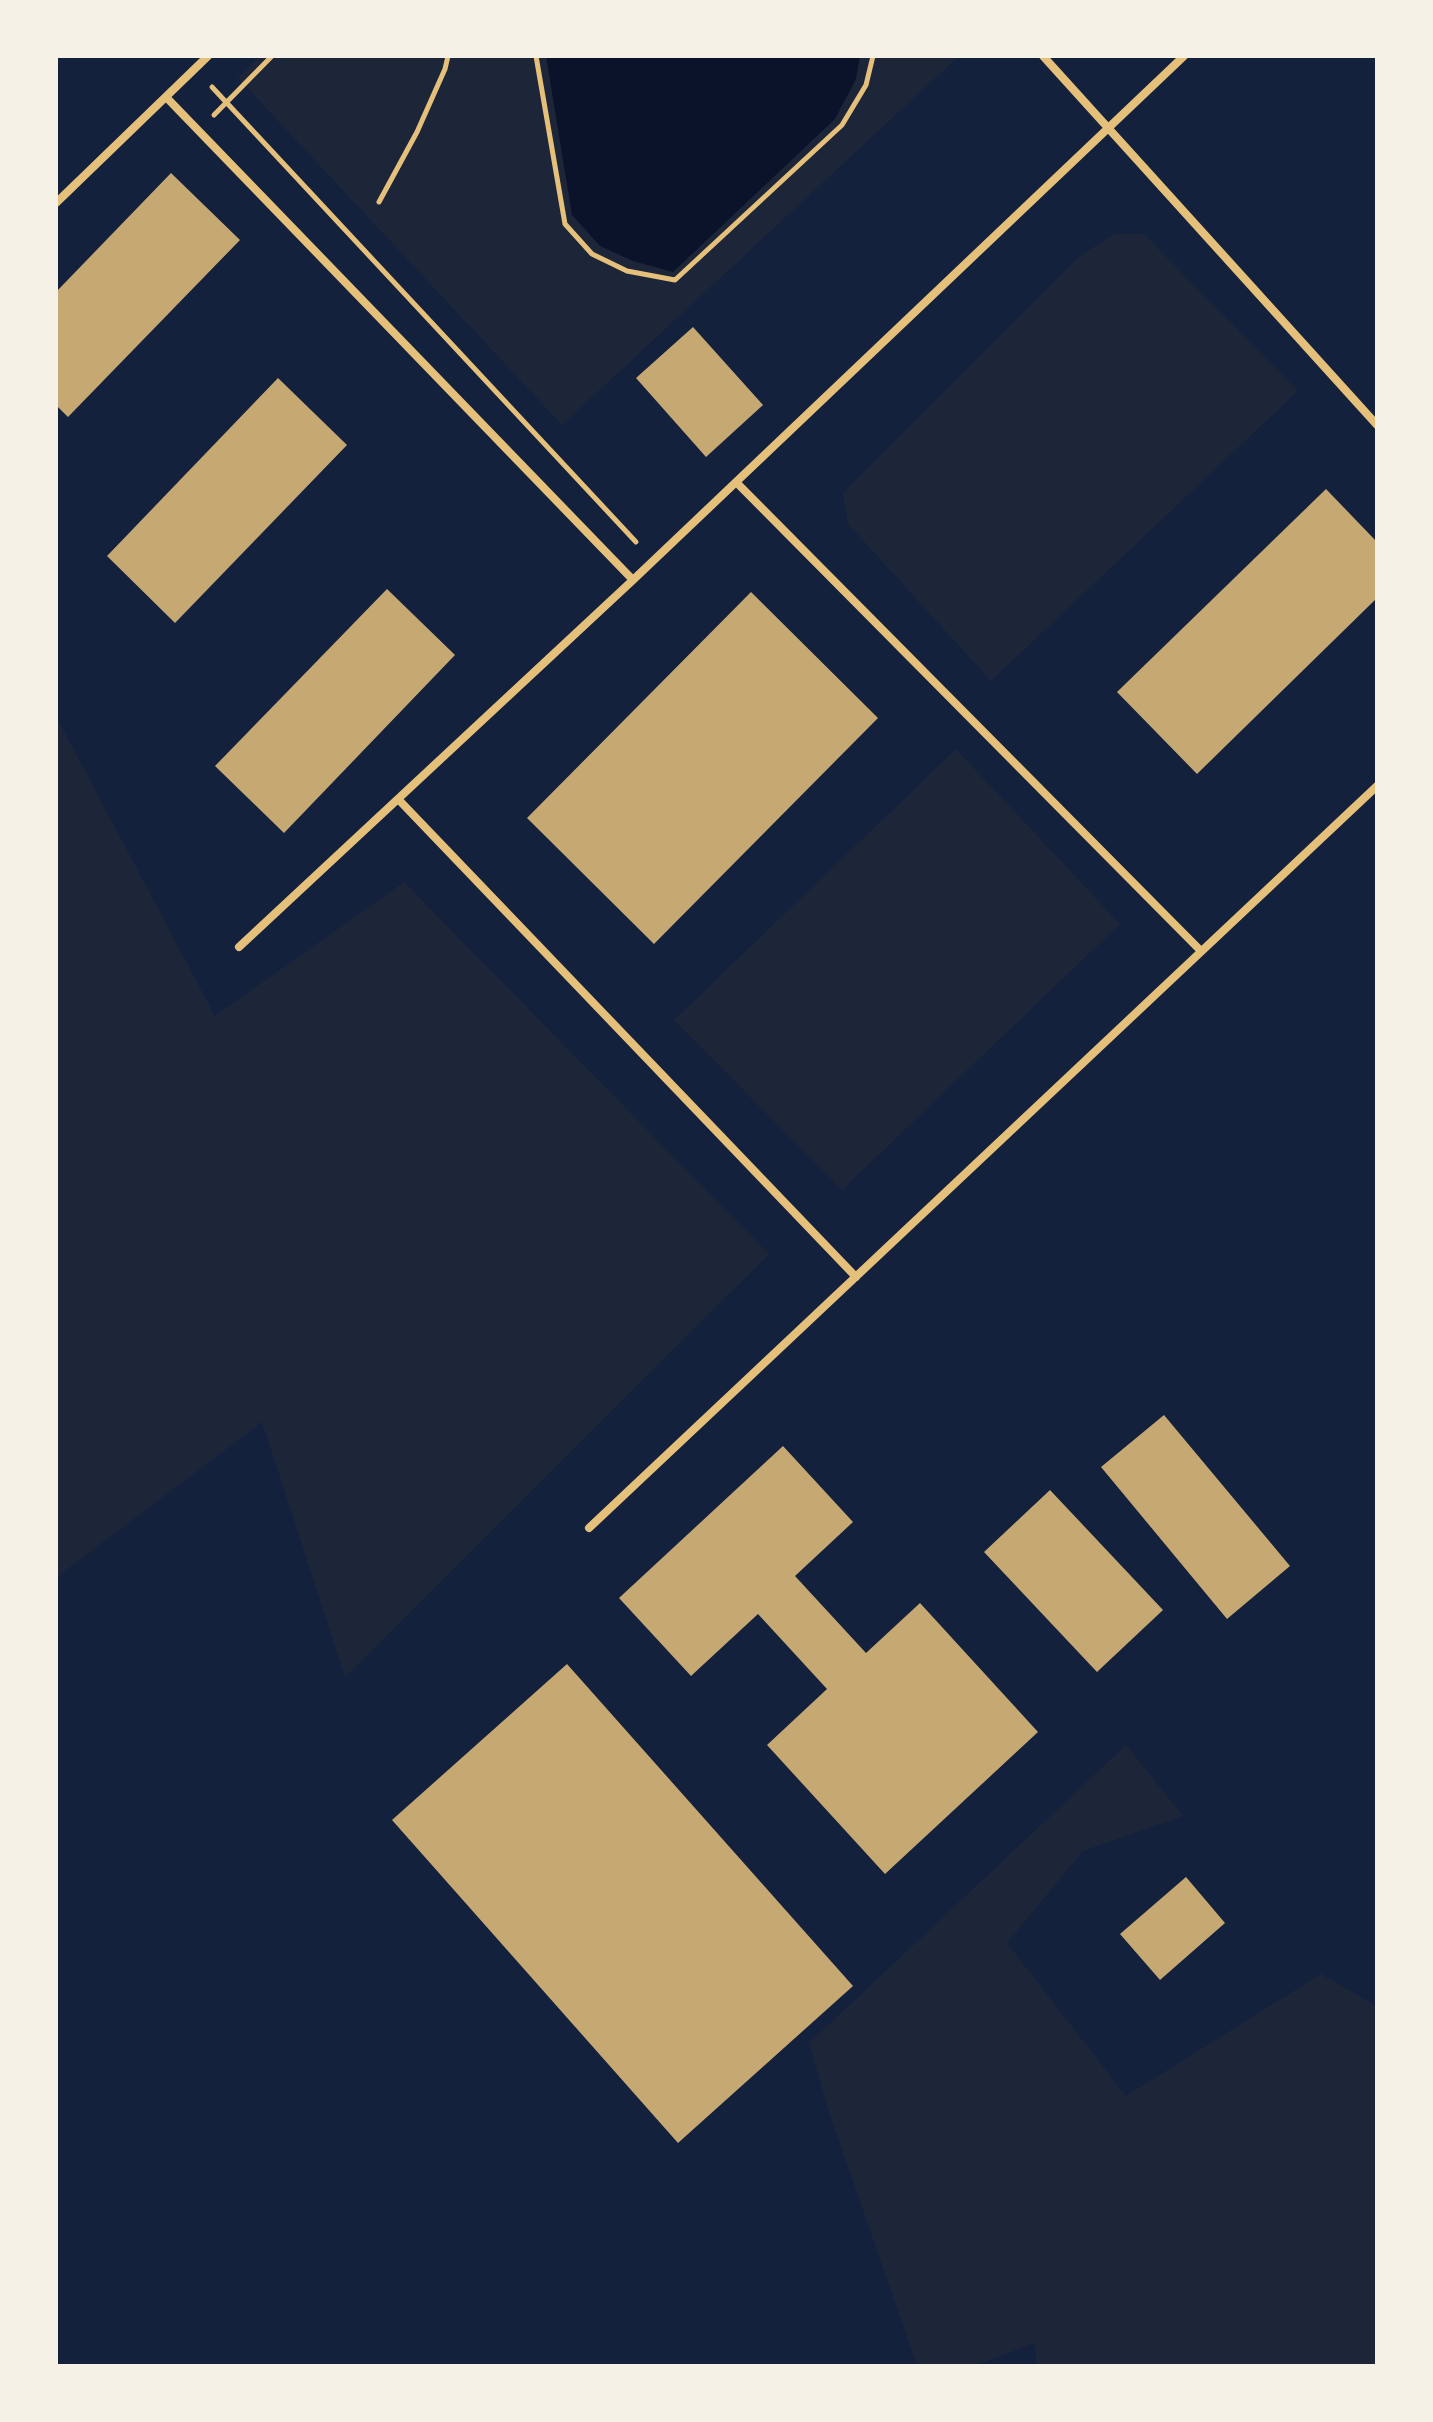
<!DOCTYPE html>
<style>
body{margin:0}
#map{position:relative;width:1433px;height:2422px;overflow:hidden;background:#14213d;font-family:"Public Sans",sans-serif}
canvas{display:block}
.frame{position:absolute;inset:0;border:58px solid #f6f1e7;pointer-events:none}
</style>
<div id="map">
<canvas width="1433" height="2422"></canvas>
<div class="frame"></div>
</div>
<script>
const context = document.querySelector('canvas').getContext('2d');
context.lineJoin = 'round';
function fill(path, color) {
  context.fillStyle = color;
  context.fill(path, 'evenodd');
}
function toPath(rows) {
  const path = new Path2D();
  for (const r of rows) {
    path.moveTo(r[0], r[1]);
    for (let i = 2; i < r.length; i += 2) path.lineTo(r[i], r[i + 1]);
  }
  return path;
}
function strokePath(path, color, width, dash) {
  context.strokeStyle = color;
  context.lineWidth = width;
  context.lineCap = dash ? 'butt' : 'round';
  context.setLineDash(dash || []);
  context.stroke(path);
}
const green = toPath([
 [259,56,959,56,562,425,238,78],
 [1114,234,1144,234,1298,391,991,681,848,524,843,493,1080,256],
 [56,716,215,1016,404,882,769,1254,345,1677,262,1422,56,1578],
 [956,749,1120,924,842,1190,674,1020],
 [1126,1745,1183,1816,1083,1851,1007,1943,1126,2096,1321,1974,1377,2006,1377,2366,1036,2366,1035,2343,974,2366,917,2366,829,2112,809,2043]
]);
const water = toPath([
 [546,56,860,56,856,79,835,119,673,272,633,261,600,246,572,215]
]);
const building = toPath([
 [171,173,240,240,68,417,56,405,56,292],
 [693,327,763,405,706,457,636,378],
 [278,378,347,445,175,623,107,556],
 [1326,489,1377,542,1377,598,1197,774,1117,692],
 [387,589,455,655,284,833,215,766],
 [751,592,878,718,654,944,527,818],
 [1164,1415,1290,1566,1227,1619,1101,1467],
 [783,1446,853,1522,795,1576,866,1653,920,1603,1038,1732,885,1874,767,1745,827,1689,758,1614,691,1676,619,1598],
 [1050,1490,1163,1610,1097,1672,984,1552],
 [567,1664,853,1986,678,2143,392,1820],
 [1186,1877,1225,1923,1160,1980,1120,1934]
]);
const path = toPath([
 [536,56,565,224,592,254,627,271,675,280,842,125,866,85,873,56],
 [212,87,636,542],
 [214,115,272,56],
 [379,202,417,132,445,69,448,56]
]);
const minor = toPath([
 [1043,56,1377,425],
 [166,97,633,580],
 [56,203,208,56],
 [736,482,1201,951],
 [398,799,856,1277],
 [239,947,633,580,1184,56],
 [589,1528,1377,786]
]);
fill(green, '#1d2539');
fill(water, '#0b132b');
fill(building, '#c6a872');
strokePath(path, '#e5c07b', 5);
strokePath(minor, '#e5c07b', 8);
</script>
